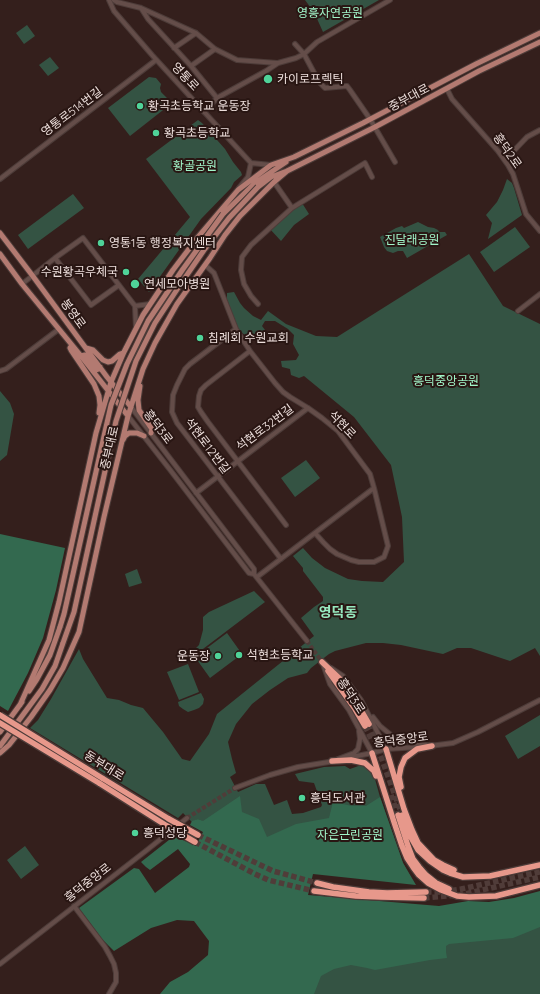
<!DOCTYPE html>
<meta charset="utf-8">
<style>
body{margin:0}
canvas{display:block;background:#341f1c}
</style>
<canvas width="540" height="994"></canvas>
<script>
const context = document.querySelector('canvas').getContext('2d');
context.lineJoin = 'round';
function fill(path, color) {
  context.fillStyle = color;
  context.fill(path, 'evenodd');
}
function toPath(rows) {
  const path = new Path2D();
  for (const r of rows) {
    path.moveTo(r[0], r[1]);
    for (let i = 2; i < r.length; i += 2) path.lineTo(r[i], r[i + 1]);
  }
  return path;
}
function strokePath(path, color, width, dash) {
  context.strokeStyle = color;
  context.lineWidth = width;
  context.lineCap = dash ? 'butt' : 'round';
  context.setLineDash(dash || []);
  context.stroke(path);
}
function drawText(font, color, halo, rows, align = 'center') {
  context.font = font + ' Quicksand,"Noto Sans KR",sans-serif';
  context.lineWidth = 4;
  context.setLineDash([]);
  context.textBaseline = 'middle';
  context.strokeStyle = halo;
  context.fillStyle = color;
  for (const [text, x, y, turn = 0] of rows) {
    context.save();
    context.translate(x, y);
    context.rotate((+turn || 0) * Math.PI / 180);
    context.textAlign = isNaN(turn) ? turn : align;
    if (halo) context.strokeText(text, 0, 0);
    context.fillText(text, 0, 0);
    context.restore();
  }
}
const green = toPath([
 [305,0,379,0,323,32,314,12],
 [27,25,35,36,24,44,16,33],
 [50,57,59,68,48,76,39,65],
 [149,77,156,78,161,84,160,88,161,92,172,103,130,136,108,108],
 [198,120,202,123,225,149,233,162,241,172,242,175,241,176,234,182,231,188,201,219,149,292,138,279,190,217,146,159],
 [507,179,512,183,514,188,522,215,488,239,492,223,486,215,497,202,503,190],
 [73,194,84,208,28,249,18,235],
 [302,203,309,214,294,225,281,241,270,229,293,209],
 [418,222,428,227,434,228,438,230,439,232,445,232,447,235,407,258,403,251,398,251,393,253,387,251,384,247,380,237,396,228,402,226,404,228],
 [515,227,530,247,494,272,480,252],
 [469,254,503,306,540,324,540,656,535,648,510,661,471,648,457,648,443,654,401,645,383,643,366,643,335,651,329,654,311,668,307,673,288,678,270,690,252,704,236,724,228,742,232,759,236,773,230,777,238,792,256,784,265,784,274,805,287,800,292,814,303,813,321,807,322,805,314,783,299,781,295,774,324,767,345,766,350,769,364,764,373,772,380,797,403,863,413,881,299,871,198,819,192,822,183,813,178,818,30,728,38,720,51,699,79,649,83,659,107,698,119,700,131,705,143,708,163,732,182,759,190,761,209,734,217,714,314,636,301,618,314,607,323,601,323,597,303,571,303,568,293,556,303,548,312,558,325,568,348,579,362,581,383,582,404,562,402,517,391,465,354,417,304,376,299,378,291,375,290,369,282,367,281,361,296,360,299,355,293,344,294,335,288,329,275,321,265,321,262,326,265,330,261,334,247,337,238,329,227,300,227,293,234,292,240,303,244,308,253,316,261,320,268,311,286,324,316,336,337,337],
 [0,391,10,403,14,414,7,455,0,461],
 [306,460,320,478,295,497,281,478],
 [137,569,142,583,129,587,125,574],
 [254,591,265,602,191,658,189,655,199,645,203,630,203,617,209,612],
 [227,633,242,654,210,678,195,657],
 [188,664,199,692,179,700,167,672],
 [201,693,204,699,203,704,199,708,194,710,188,712,183,709,179,706,178,702],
 [540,715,540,746,518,759,505,736],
 [25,846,39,865,21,879,7,860],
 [540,923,540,994,297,994,316,967]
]);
const forest = toPath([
 [0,534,65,548,56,590,43,638,28,673,8,711,0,706],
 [240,796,242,812,259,819,267,837,296,824,329,818,333,802,352,806,366,806,380,797,403,863,416,885,313,874,308,895,439,906,468,901,489,902,514,898,540,891,540,927,513,938,449,944,446,946,446,952,447,958,430,960,375,970,367,968,351,965,334,969,321,976,314,994,160,994,170,982,188,972,208,955,209,941,194,921,177,920,151,928,114,951,102,939,79,908,134,868,139,869,155,893,189,867,190,864,178,849,150,870,146,867,141,862,174,836,196,846,203,832,190,825,192,821,198,819,203,821]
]);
const minorTunnel = toPath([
 [307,641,322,662],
 [187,818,235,788]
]);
const highwayTunnel = toPath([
 [369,724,402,815],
 [365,726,372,741],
 [391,795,398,815],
 [198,835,273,871,317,883],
 [195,842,255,874,268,880,314,891],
 [426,892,442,892,461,889,540,872],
 [424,898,460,895,540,877]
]);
const minor = toPath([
 [109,0,114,11,152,55,251,163,271,165],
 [114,0,117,2,141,8,196,33,215,49,237,60,277,63],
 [141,8,148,19,191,66,217,98],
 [295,44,304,54,319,82,325,88,347,86,350,90,370,119,395,162],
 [174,48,196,33],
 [191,66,215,49],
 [447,89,452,99,498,151,508,165,513,174,526,214,540,231],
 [204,112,217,98,266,71,278,63,296,58,304,54,317,42,390,0],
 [505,160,527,137,540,130],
 [0,179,156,60],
 [274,182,292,208],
 [239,188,248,177,251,163],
 [55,258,91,305,119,285],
 [205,265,214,273,236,329,250,351,275,383,283,392,290,397,308,408,322,418,338,431,364,466,370,474,374,488,257,577],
 [22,284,55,258,83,238,135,306],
 [258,304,251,296,244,284,241,270,242,257,251,245,292,208,365,163,372,177],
 [135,306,136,328],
 [135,306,150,304],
 [518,311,540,294],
 [236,329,190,364,185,369,177,385,173,395,172,412,177,423,281,559],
 [250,351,206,385,201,390,199,396,198,407,201,412,208,422,286,525],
 [0,371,6,369,59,329],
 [131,407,254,569,254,574,307,641],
 [128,416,171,471,249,573,254,574],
 [196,493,308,408],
 [315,533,323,542,330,549,337,554,351,560,359,562,374,562,384,557,388,546,374,488],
 [323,664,330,684,349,710,372,753],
 [331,668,343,676,361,700,386,749],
 [373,717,380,726,391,735,402,740,431,746],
 [430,746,453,743,478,732,540,700],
 [347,758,372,753,386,749,419,747],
 [338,759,354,753,358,749,360,739,359,731],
 [235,788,270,775,298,767,335,761],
 [74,906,105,947,110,956,114,964,116,973,116,982,109,994],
 [0,964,147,850,187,818]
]);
const major = toPath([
 [258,187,271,177,287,171,375,127,479,71,540,42],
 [223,214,255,183,286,162],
 [0,233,32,275,107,377,131,407],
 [0,254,22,284,81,356,128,416],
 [72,345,70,348,71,350,94,384,99,396,100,405,99,413],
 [86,348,93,350,103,360,108,362,112,361,120,354,123,353],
 [81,356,85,355,87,356,96,370,99,369,100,367],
 [140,386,138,400,139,410,152,429,151,433],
 [123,440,125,436,129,433,137,433,144,436],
 [29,691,37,679,50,655,60,627],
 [20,705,49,640,59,602,96,433,111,382,124,352,143,315,173,270,198,237,238,190,271,165,294,157,363,123,476,64,540,33],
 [0,732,22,702],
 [0,746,42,689,55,666,63,643],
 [0,753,9,745,31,717,50,690,63,668,79,632,104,517,128,416,143,369,155,343,177,304,210,258,225,235,240,216,274,182,287,171]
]);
const highway = toPath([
 [322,662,339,678,354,698,369,724],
 [328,671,355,709,365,726],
 [386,749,404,809,412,830,418,843,434,860,443,865,454,870],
 [372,753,394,822,402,846,407,858,413,867,419,875,428,883,441,890,457,896,469,897,496,896,540,885],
 [332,761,351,760,365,763,374,771,376,776],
 [102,778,169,819],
 [99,783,167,826],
 [401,787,399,777,401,767,405,758,417,749,432,746],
 [398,815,408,846,413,859,419,867,426,875,436,883,449,889],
 [402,815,409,834,418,850,430,861,443,870,450,873,463,877,490,876,540,865],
 [317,883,333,887,369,892,387,893,426,892],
 [314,891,356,896,381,897,424,898]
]);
const majorBridge = toPath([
 [60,627,64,614,111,405,127,364,148,321,183,269,223,214],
 [63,643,74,612,116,421,136,361,155,323,180,285,204,250,229,218,258,187]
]);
const highwayBridge = toPath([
 [0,715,102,778],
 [0,723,99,783],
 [169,819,198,835],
 [167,826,195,842]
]);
const markers = [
 [268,79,5,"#4fd399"],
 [140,106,4,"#4fd399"],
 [156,133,4,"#4fd399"],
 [101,243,4,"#4fd399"],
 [126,272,4,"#4fd399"],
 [135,284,5,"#4fd399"],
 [200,338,4,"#4fd399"],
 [239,655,4,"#4fd399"],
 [218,656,4,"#4fd399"],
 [302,798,4,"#4fd399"],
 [135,833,4,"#4fd399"]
];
const parkNames = [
 ["영흥자연공원",330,13],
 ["황골공원",195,166],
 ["진달래공원",412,240],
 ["흥덕중앙공원",446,381],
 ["자은근린공원",350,835]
];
const streetNames = [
 ["영통로",185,77,47],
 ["중부대로",409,98,-28],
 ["영통로514번길",72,112,-37],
 ["흥덕2로",507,151,55],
 ["봉영로",73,314,54],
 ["석현로",342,425,46],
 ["흥덕3로",158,427,53],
 ["석현로32번길",265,428,-37],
 ["석현로12번길",207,446,53],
 ["중부대로",110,448,-77],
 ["흥덕3로",351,696,57],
 ["흥덕중앙로",401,740,-7],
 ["동부대로",104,766,32],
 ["흥덕중앙로",88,883,-38]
];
const poiNames = [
 ["카이로프렉틱",277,79],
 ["황곡초등학교 운동장",148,106],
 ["황곡초등학교",164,133],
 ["영통1동 행정복지센터",109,243],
 ["수원황곡우체국",118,272,"right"],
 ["연세모아병원",144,284],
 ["침례회 수원교회",208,338],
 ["석현초등학교",247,655],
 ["운동장",210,656,"right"],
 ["흥덕도서관",310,798],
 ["흥덕성당",143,833]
];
const quarterNames = [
 ["영덕동",338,613]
];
fill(green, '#345343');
fill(forest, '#33694f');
strokePath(minorTunnel, '#503c39', 4, [4, 2]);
strokePath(highwayTunnel, '#503c39', 5.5, [5.5, 3]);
strokePath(minor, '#4d3c39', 6);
strokePath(major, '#4d3c39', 7);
strokePath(highway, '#4d3c39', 8);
strokePath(minor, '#644d49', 4);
strokePath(major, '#b37a71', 5);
strokePath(highway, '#e7988b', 5.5);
strokePath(majorBridge, '#4d3c39', 7, []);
strokePath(highwayBridge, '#4d3c39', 8, []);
strokePath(majorBridge, '#b37a71', 5);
strokePath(highwayBridge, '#e7988b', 5.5);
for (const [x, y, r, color] of markers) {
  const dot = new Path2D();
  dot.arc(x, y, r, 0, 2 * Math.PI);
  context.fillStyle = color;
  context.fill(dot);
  strokePath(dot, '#291613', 1.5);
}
drawText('12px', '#a1f5c9', '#291613', parkNames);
drawText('12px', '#eddfdc', '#291613', streetNames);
drawText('12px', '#eddfdc', '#291613', poiNames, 'left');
drawText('bold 14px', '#97e9bf', '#291613', quarterNames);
</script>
